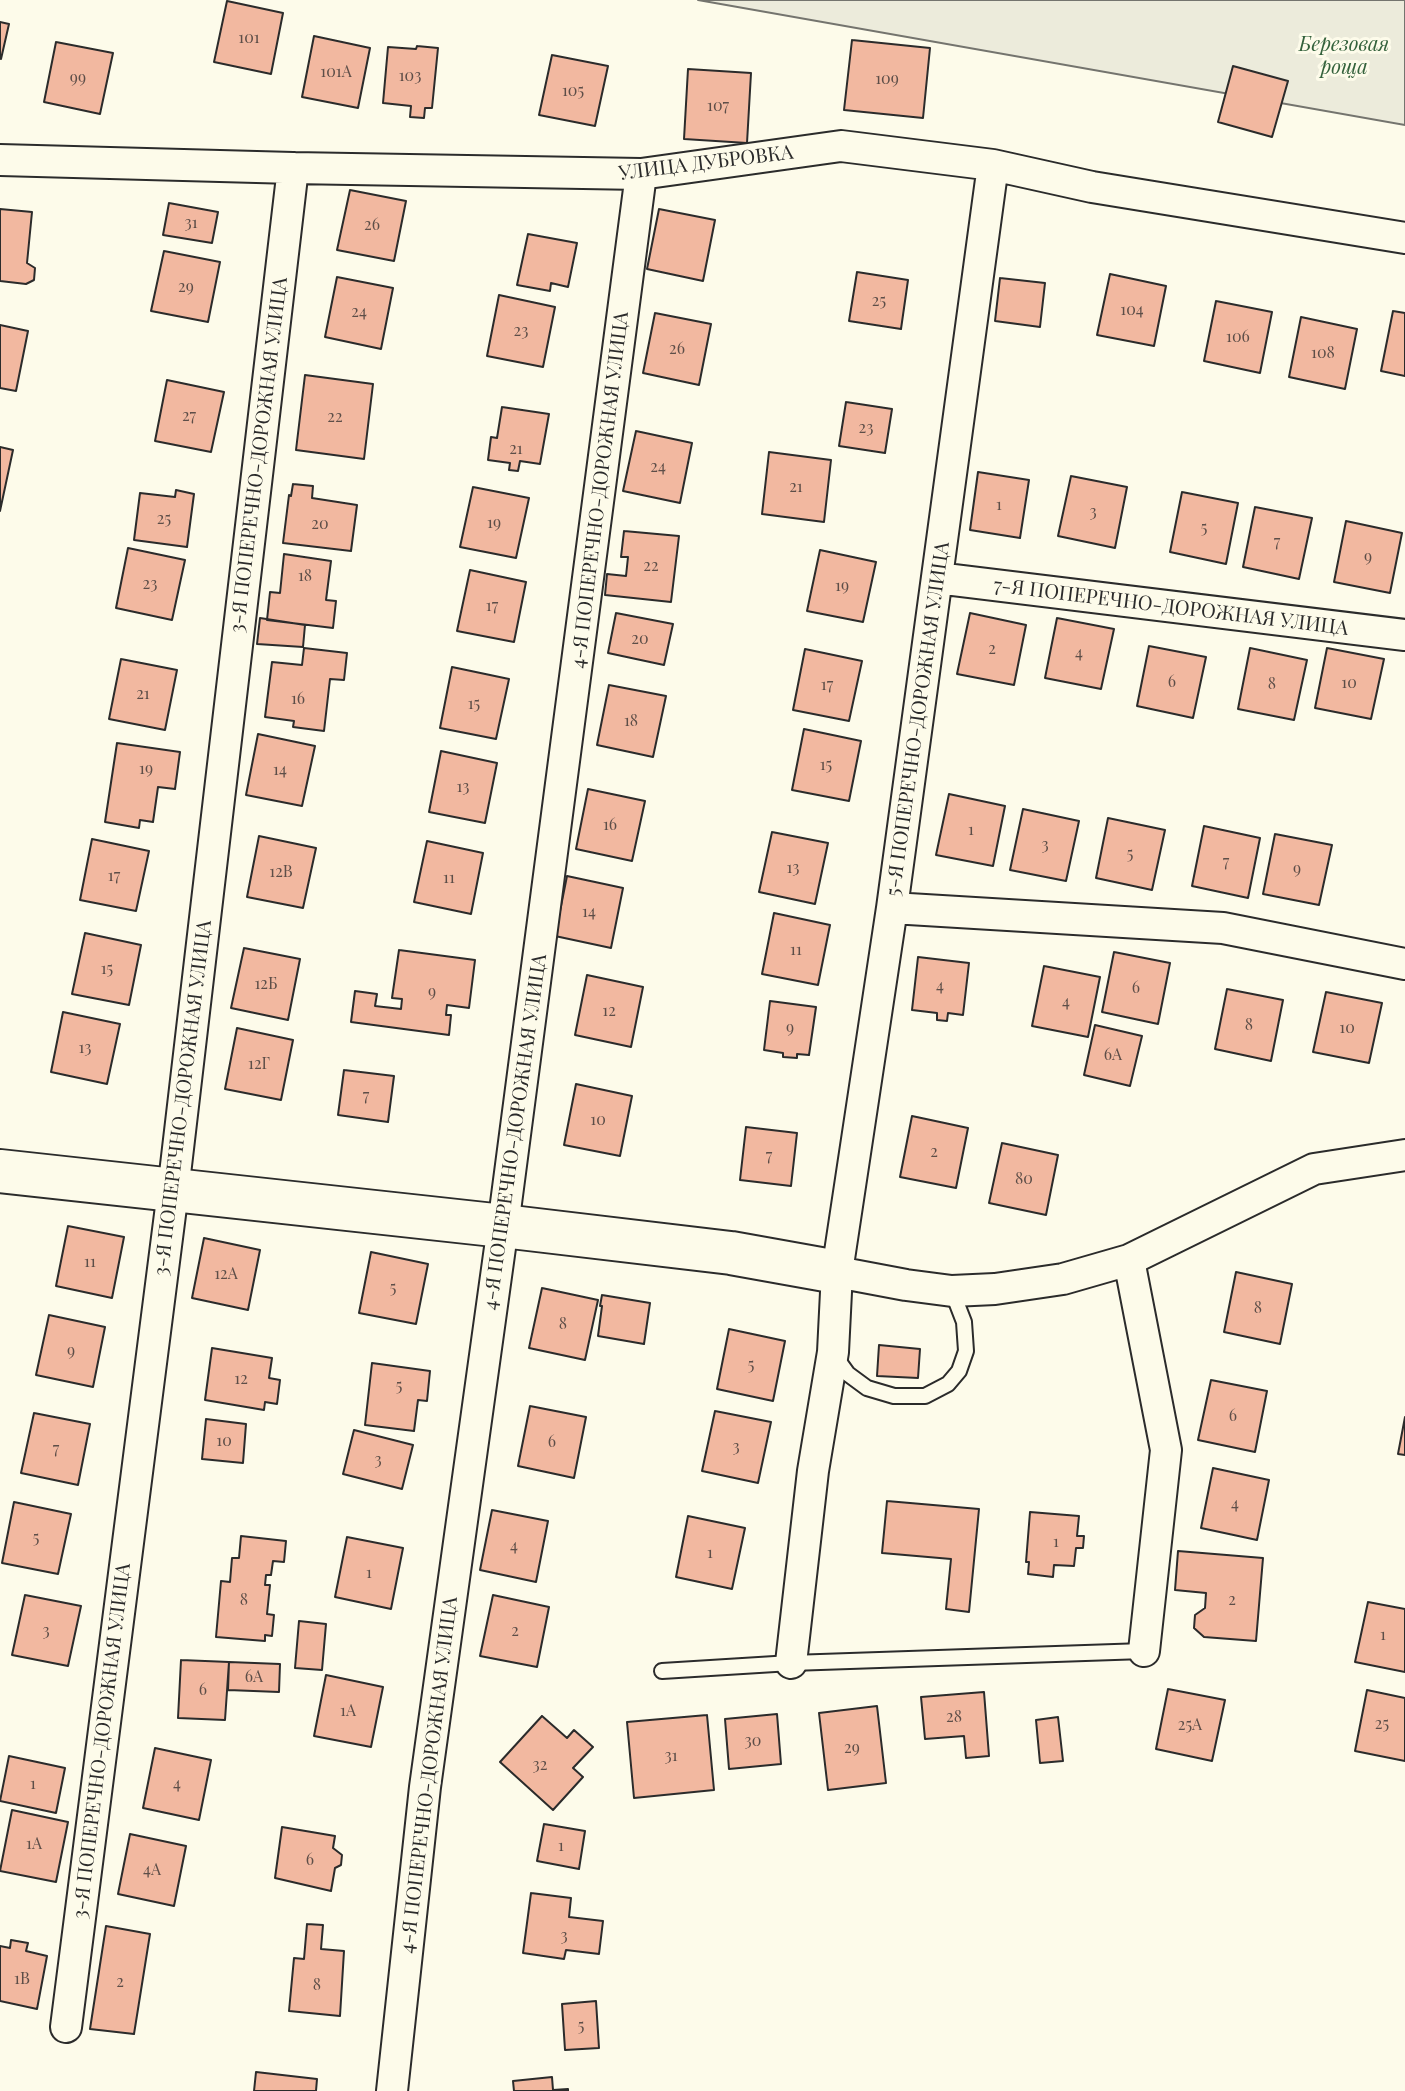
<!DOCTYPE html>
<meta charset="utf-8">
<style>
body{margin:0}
canvas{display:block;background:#fdfbea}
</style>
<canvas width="1405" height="2091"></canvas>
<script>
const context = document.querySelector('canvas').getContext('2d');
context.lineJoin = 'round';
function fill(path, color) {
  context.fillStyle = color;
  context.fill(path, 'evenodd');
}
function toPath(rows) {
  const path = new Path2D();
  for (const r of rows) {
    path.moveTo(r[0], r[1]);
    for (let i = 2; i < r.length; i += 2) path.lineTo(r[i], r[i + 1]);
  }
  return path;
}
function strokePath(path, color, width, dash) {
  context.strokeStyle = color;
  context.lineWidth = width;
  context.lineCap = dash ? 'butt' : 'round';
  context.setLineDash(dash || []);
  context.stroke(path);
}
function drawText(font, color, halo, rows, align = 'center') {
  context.font = font + ' "Playfair Display",serif';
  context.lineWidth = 6;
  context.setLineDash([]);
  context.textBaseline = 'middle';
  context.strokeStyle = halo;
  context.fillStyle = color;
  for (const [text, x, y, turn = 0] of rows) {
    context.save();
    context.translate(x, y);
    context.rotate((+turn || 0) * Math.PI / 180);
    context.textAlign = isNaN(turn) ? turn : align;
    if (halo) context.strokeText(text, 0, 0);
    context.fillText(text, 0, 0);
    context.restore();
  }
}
const green = toPath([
 [698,0,1405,0,1405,125,698,0]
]);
const building = toPath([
 [227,1,283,13,271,74,214,62,227,1],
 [0,22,9,24,1,59,0,58,0,22],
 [314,36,370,48,358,108,302,97,314,36],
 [852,40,930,48,923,118,844,110,852,40],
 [56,42,113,53,100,114,44,102,56,42],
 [417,46,438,48,432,108,425,108,424,118,410,117,411,106,383,103,388,47,416,49,417,46],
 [552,55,608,66,595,126,539,115,552,55],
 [1233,66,1288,81,1272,137,1218,122,1233,66],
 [688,69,751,73,747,143,684,139,688,69],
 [350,190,406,201,394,261,337,250,350,190],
 [169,203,218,212,212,243,163,235,169,203],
 [0,209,32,212,27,263,35,268,34,280,26,284,0,281,0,209],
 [659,209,715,220,703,281,647,269,659,209],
 [528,234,577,243,568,287,551,283,550,291,517,285,528,234],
 [164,251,220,262,208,322,151,311,164,251],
 [857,272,908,280,901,329,849,321,857,272],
 [1110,274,1166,286,1154,346,1097,335,1110,274],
 [337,277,393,288,381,349,325,337,337,277],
 [1000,278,1045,283,1040,327,995,321,1000,278],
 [499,295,555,307,543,367,487,356,499,295],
 [1216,301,1272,312,1260,373,1204,361,1216,301],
 [1393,311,1405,313,1405,376,1381,371,1393,311],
 [655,313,711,324,699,385,643,373,655,313],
 [1301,317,1357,329,1345,389,1289,377,1301,317],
 [0,325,28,331,16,391,0,388,0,325],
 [305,375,373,384,364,459,296,450,305,375],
 [167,380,224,392,211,452,155,441,167,380],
 [846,402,892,409,885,453,839,446,846,402],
 [502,407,549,414,540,464,520,461,518,471,509,470,510,463,488,460,491,437,497,438,502,407],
 [636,431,692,443,680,503,623,491,636,431],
 [0,447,13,450,0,511,0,447],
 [769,452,831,460,824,522,762,514,769,452],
 [978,472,1029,480,1020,538,970,530,978,472],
 [1071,476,1127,487,1115,548,1058,536,1071,476],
 [293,484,313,486,312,498,357,505,351,551,283,543,289,495,291,496,293,484],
 [473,487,529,498,516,558,460,547,473,487],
 [176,490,194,494,187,547,134,540,140,493,175,497,176,490],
 [1182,492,1238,503,1226,564,1170,552,1182,492],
 [1255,507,1312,518,1299,579,1243,567,1255,507],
 [1346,521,1402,533,1390,593,1334,582,1346,521],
 [624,531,679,536,671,602,605,595,607,574,626,576,628,557,621,557,624,531],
 [128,548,185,560,172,620,116,608,128,548],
 [820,550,876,562,863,622,807,611,820,550],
 [284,554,331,561,326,600,336,601,333,628,267,620,270,592,280,593,284,554],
 [470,570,526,582,514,642,457,631,470,570],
 [616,613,673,624,664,665,608,653,616,613],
 [970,613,1026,625,1014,685,957,674,970,613],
 [260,618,305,625,303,647,257,644,260,618],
 [1057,618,1114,629,1101,689,1045,678,1057,618],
 [1149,646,1206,657,1193,718,1137,706,1149,646],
 [304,648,347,653,344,680,330,679,324,731,293,727,294,721,265,717,272,662,302,665,304,648],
 [1250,648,1307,660,1294,720,1238,709,1250,648],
 [1327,648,1384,659,1371,719,1315,708,1327,648],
 [805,649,862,661,849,721,793,710,805,649],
 [121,659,177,670,165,730,109,719,121,659],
 [452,667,509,679,496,739,440,728,452,667],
 [609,685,666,696,653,757,597,745,609,685],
 [804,729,861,741,849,801,792,790,804,729],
 [258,734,315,746,302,806,246,795,258,734],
 [117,743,180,752,175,789,158,787,153,822,140,820,139,828,105,822,117,743],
 [441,751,497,763,485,823,429,812,441,751],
 [588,789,645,801,632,861,576,849,588,789],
 [949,794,1005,806,993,866,936,855,949,794],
 [1023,809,1079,821,1066,881,1010,870,1023,809],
 [1108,818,1165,830,1152,890,1096,878,1108,818],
 [1204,826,1260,838,1248,898,1192,886,1204,826],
 [772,832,828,843,815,904,759,892,772,832],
 [1275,834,1332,845,1319,905,1263,894,1275,834],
 [259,836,316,848,303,908,247,897,259,836],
 [92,839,149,851,136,911,80,900,92,839],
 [427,841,483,853,471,914,414,902,427,841],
 [567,876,623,888,611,948,555,936,567,876],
 [774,913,830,925,818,985,762,974,774,913],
 [85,933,141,945,129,1005,72,994,85,933],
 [244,948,300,959,288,1020,231,1008,244,948],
 [399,950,475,960,469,1008,447,1005,446,1015,451,1015,449,1035,351,1022,355,991,377,994,375,1006,401,1009,402,999,392,998,399,950],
 [1114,952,1170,963,1158,1024,1102,1012,1114,952],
 [918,957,969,963,963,1015,948,1013,947,1021,937,1020,937,1013,912,1010,918,957],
 [1044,966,1100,977,1088,1037,1032,1026,1044,966],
 [587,975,643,987,631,1047,575,1035,587,975],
 [1227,989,1283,1000,1271,1061,1215,1049,1227,989],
 [1326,992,1382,1003,1369,1063,1313,1052,1326,992],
 [770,1001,816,1007,809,1055,797,1054,797,1058,783,1057,783,1053,764,1050,770,1001],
 [63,1012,120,1024,107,1084,51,1072,63,1012],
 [1095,1025,1142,1036,1130,1086,1084,1075,1095,1025],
 [237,1028,293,1040,281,1100,225,1089,237,1028],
 [344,1070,394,1076,388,1122,338,1115,344,1070],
 [576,1084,632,1096,620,1156,564,1145,576,1084],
 [912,1116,968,1128,956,1188,900,1177,912,1116],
 [746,1127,797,1133,791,1186,740,1180,746,1127],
 [1002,1143,1058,1155,1046,1215,989,1203,1002,1143],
 [68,1226,124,1237,112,1298,56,1286,68,1226],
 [204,1238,260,1250,248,1310,192,1298,204,1238],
 [371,1252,428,1264,416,1324,359,1313,371,1252],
 [1236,1272,1292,1284,1280,1344,1224,1332,1236,1272],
 [542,1288,598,1300,585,1360,529,1348,542,1288],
 [602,1295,650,1303,644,1344,598,1336,602,1306,600,1306,602,1295],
 [49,1315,105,1327,93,1387,36,1375,49,1315],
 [729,1329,785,1341,773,1401,717,1389,729,1329],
 [879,1345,920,1349,918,1378,877,1376,879,1345],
 [212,1348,272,1358,269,1378,280,1380,277,1404,265,1402,264,1410,205,1400,212,1348],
 [372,1363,430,1371,427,1401,418,1400,414,1431,365,1425,372,1363],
 [1211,1380,1267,1391,1255,1452,1198,1440,1211,1380],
 [530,1406,586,1417,574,1478,518,1466,530,1406],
 [715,1411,771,1422,758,1483,702,1471,715,1411],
 [34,1413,90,1424,78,1485,21,1473,34,1413],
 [1405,1417,1405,1455,1398,1454,1405,1417],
 [206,1419,246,1424,243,1463,202,1459,206,1419],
 [354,1430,413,1445,402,1489,343,1474,354,1430],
 [1213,1468,1269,1480,1257,1540,1201,1528,1213,1468],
 [887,1501,979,1509,969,1612,946,1609,951,1559,882,1553,887,1501],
 [14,1502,71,1514,58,1574,2,1563,14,1502],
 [492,1510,548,1521,536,1582,480,1570,492,1510],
 [1030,1512,1079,1516,1077,1536,1084,1536,1083,1548,1076,1548,1074,1566,1054,1565,1053,1577,1028,1574,1029,1562,1026,1562,1030,1512],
 [688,1516,745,1528,732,1589,676,1577,688,1516],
 [241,1536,286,1541,284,1562,273,1561,271,1575,266,1575,265,1585,270,1585,267,1614,274,1615,272,1636,265,1635,265,1641,216,1637,221,1581,230,1582,232,1558,239,1558,241,1536],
 [347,1537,403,1548,391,1609,335,1597,347,1537],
 [1178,1551,1263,1558,1256,1641,1204,1637,1194,1628,1195,1615,1205,1608,1206,1593,1175,1590,1178,1551],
 [25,1595,81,1606,68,1666,12,1655,25,1595],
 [493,1595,549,1607,537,1667,480,1656,493,1595],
 [1368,1602,1405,1609,1405,1672,1355,1662,1368,1602],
 [299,1621,326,1624,322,1670,295,1668,299,1621],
 [181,1660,229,1662,225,1720,178,1718,181,1660],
 [229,1662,280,1664,279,1692,228,1690,229,1662],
 [326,1675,383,1687,371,1747,314,1736,326,1675],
 [1168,1689,1225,1700,1212,1761,1156,1749,1168,1689],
 [1367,1690,1405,1698,1405,1761,1355,1751,1367,1690],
 [984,1692,989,1756,966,1758,964,1736,925,1739,921,1697,984,1692],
 [877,1706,886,1783,828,1790,819,1713,877,1706],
 [777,1714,781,1764,729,1769,725,1719,777,1714],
 [707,1715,714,1790,634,1798,627,1722,707,1715],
 [542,1716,567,1738,574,1730,593,1747,573,1768,583,1777,553,1810,500,1762,542,1716],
 [1058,1717,1063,1761,1040,1763,1036,1720,1058,1717],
 [155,1748,211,1760,199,1820,143,1808,155,1748],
 [9,1756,65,1768,56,1813,0,1801,9,1756],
 [12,1810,68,1822,56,1882,0,1871,12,1810],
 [544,1824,585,1831,579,1869,537,1861,544,1824],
 [282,1827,335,1836,333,1848,342,1855,341,1865,335,1868,331,1891,275,1878,282,1827],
 [130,1834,186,1846,174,1906,118,1894,130,1834],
 [531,1893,571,1898,569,1917,603,1921,599,1954,566,1950,564,1959,523,1953,531,1893],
 [307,1924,323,1925,321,1949,344,1951,340,2016,289,2011,294,1958,304,1959,307,1924],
 [106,1926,150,1934,134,2034,90,2029,106,1926],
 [11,1940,28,1943,26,1951,47,1956,37,2009,0,2001,0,1946,10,1948,11,1940],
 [596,2001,599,2048,565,2050,562,2004,596,2001],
 [256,2072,317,2079,316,2091,254,2091,256,2072],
 [552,2077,553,2090,568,2089,568,2091,514,2091,513,2081,552,2077]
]);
const lane = toPath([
 [835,1356,848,1374,867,1388,894,1396,925,1396,948,1384,959,1371,966,1351,964,1322,952,1291],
 [662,1671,791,1663,1144,1651]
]);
const street = toPath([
 [0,160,293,168,641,174,841,146,993,165,1092,187,1405,238],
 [937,578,1405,635],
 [892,908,1223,928,1405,964],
 [1129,1260,1166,1450,1144,1651],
 [837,1272,906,1285,952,1291,995,1289,1063,1279,1129,1260,1314,1169,1405,1155],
 [791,1663,813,1471,833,1352,837,1272,892,908,993,165],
 [66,2027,173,1191,293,168],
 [392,2091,425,1787,503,1226,641,174]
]);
const secondary = toPath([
 [0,1171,503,1226,731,1253,837,1272]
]);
const numberNames = [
 ["101",249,38],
 ["101А",336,72],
 ["103",410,76],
 ["99",78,78],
 ["109",887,79],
 ["105",573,91],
 ["107",718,106],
 ["31",191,223],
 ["26",372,225],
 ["29",186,287],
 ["25",879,301],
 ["104",1132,310],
 ["24",359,312],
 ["23",521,331],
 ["106",1238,337],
 ["26",677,349],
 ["108",1323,353],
 ["27",189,416],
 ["22",335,417],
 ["23",866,428],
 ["21",516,449],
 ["24",658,467],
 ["21",796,487],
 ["1",999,505],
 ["3",1093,512],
 ["25",164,519],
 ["19",494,523],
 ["20",320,524],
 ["5",1204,528],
 ["7",1277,542],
 ["9",1368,557],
 ["22",651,566],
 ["18",305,576],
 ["23",150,584],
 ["19",842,586],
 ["17",492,606],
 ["20",640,639],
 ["2",992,649],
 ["4",1079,653],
 ["6",1172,682],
 ["10",1349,683],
 ["8",1272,684],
 ["17",827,685],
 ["21",143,694],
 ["16",298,699],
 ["15",474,704],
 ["18",631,721],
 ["15",826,765],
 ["19",146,769],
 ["14",280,770],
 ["13",463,787],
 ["16",610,825],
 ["1",971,830],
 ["3",1045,845],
 ["5",1130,854],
 ["7",1226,862],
 ["13",793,868],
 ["9",1297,869],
 ["12В",281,872],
 ["17",114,876],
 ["11",449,878],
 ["14",589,912],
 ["11",796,950],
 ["15",107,969],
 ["12Б",266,984],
 ["4",940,986],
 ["6",1136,988],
 ["9",432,992],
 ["4",1066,1002],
 ["12",609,1011],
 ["8",1249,1025],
 ["9",790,1028],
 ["10",1347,1028],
 ["13",85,1048],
 ["6А",1113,1055],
 ["12Г",259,1064],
 ["7",366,1096],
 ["10",598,1120],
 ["2",934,1152],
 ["7",769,1156],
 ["80",1024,1179],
 ["11",90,1262],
 ["12А",226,1274],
 ["5",393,1288],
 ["8",1258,1308],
 ["8",563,1324],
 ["9",71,1351],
 ["5",751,1365],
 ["12",241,1379],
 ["5",399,1386],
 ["6",1233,1416],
 ["10",224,1441],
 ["6",552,1442],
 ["3",736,1447],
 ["7",56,1449],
 ["3",378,1460],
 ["4",1235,1504],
 ["5",36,1538],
 ["1",1056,1542],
 ["4",514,1546],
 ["1",710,1553],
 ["1",369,1573],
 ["8",244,1600],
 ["2",1232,1600],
 ["3",46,1631],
 ["2",515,1631],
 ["1",1383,1635],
 ["6А",254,1677],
 ["6",203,1690],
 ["1А",348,1711],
 ["28",954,1717],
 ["25",1382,1724],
 ["25А",1190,1725],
 ["30",753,1741],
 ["29",852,1748],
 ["31",671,1756],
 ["32",540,1765],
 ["1",33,1784],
 ["4",177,1784],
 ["1А",34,1844],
 ["1",561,1846],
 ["6",310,1860],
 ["4А",152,1870],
 ["3",564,1936],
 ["1В",22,1979],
 ["2",120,1982],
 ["8",317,1985],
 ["5",581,2026]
];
const parkNames = [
 ["Березовая",1344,45],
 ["роща",1344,68]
];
const streetNames = [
 ["УЛИЦА ДУБРОВКА",706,163,-7],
 ["3-Я ПОПЕРЕЧНО-ДОРОЖНАЯ УЛИЦА",259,455,-83],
 ["4-Я ПОПЕРЕЧНО-ДОРОЖНАЯ УЛИЦА",600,490,-83],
 ["7-Я ПОПЕРЕЧНО-ДОРОЖНАЯ УЛИЦА",1171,607,7],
 ["5-Я ПОПЕРЕЧНО-ДОРОЖНАЯ УЛИЦА",918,719,-82],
 ["3-Я ПОПЕРЕЧНО-ДОРОЖНАЯ УЛИЦА",183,1098,-83],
 ["4-Я ПОПЕРЕЧНО-ДОРОЖНАЯ УЛИЦА",515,1132,-82],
 ["3-Я ПОПЕРЕЧНО-ДОРОЖНАЯ УЛИЦА",102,1741,-83],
 ["4-Я ПОПЕРЕЧНО-ДОРОЖНАЯ УЛИЦА",429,1775,-83]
];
fill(green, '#ecebdb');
strokePath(green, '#74746e', 2);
fill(building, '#f2b8a0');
strokePath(building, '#2b2b2b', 2);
strokePath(lane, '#2b2b2b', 18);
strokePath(street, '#2b2b2b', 34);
strokePath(secondary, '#2b2b2b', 46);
strokePath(lane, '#fdfbea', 14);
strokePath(street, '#fdfbea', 30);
strokePath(secondary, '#fdfbea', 42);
drawText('16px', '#5d4e48', null, numberNames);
drawText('italic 20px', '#34623c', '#fdfbea', parkNames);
drawText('20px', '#2b2b2b', '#fdfbea', streetNames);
</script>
